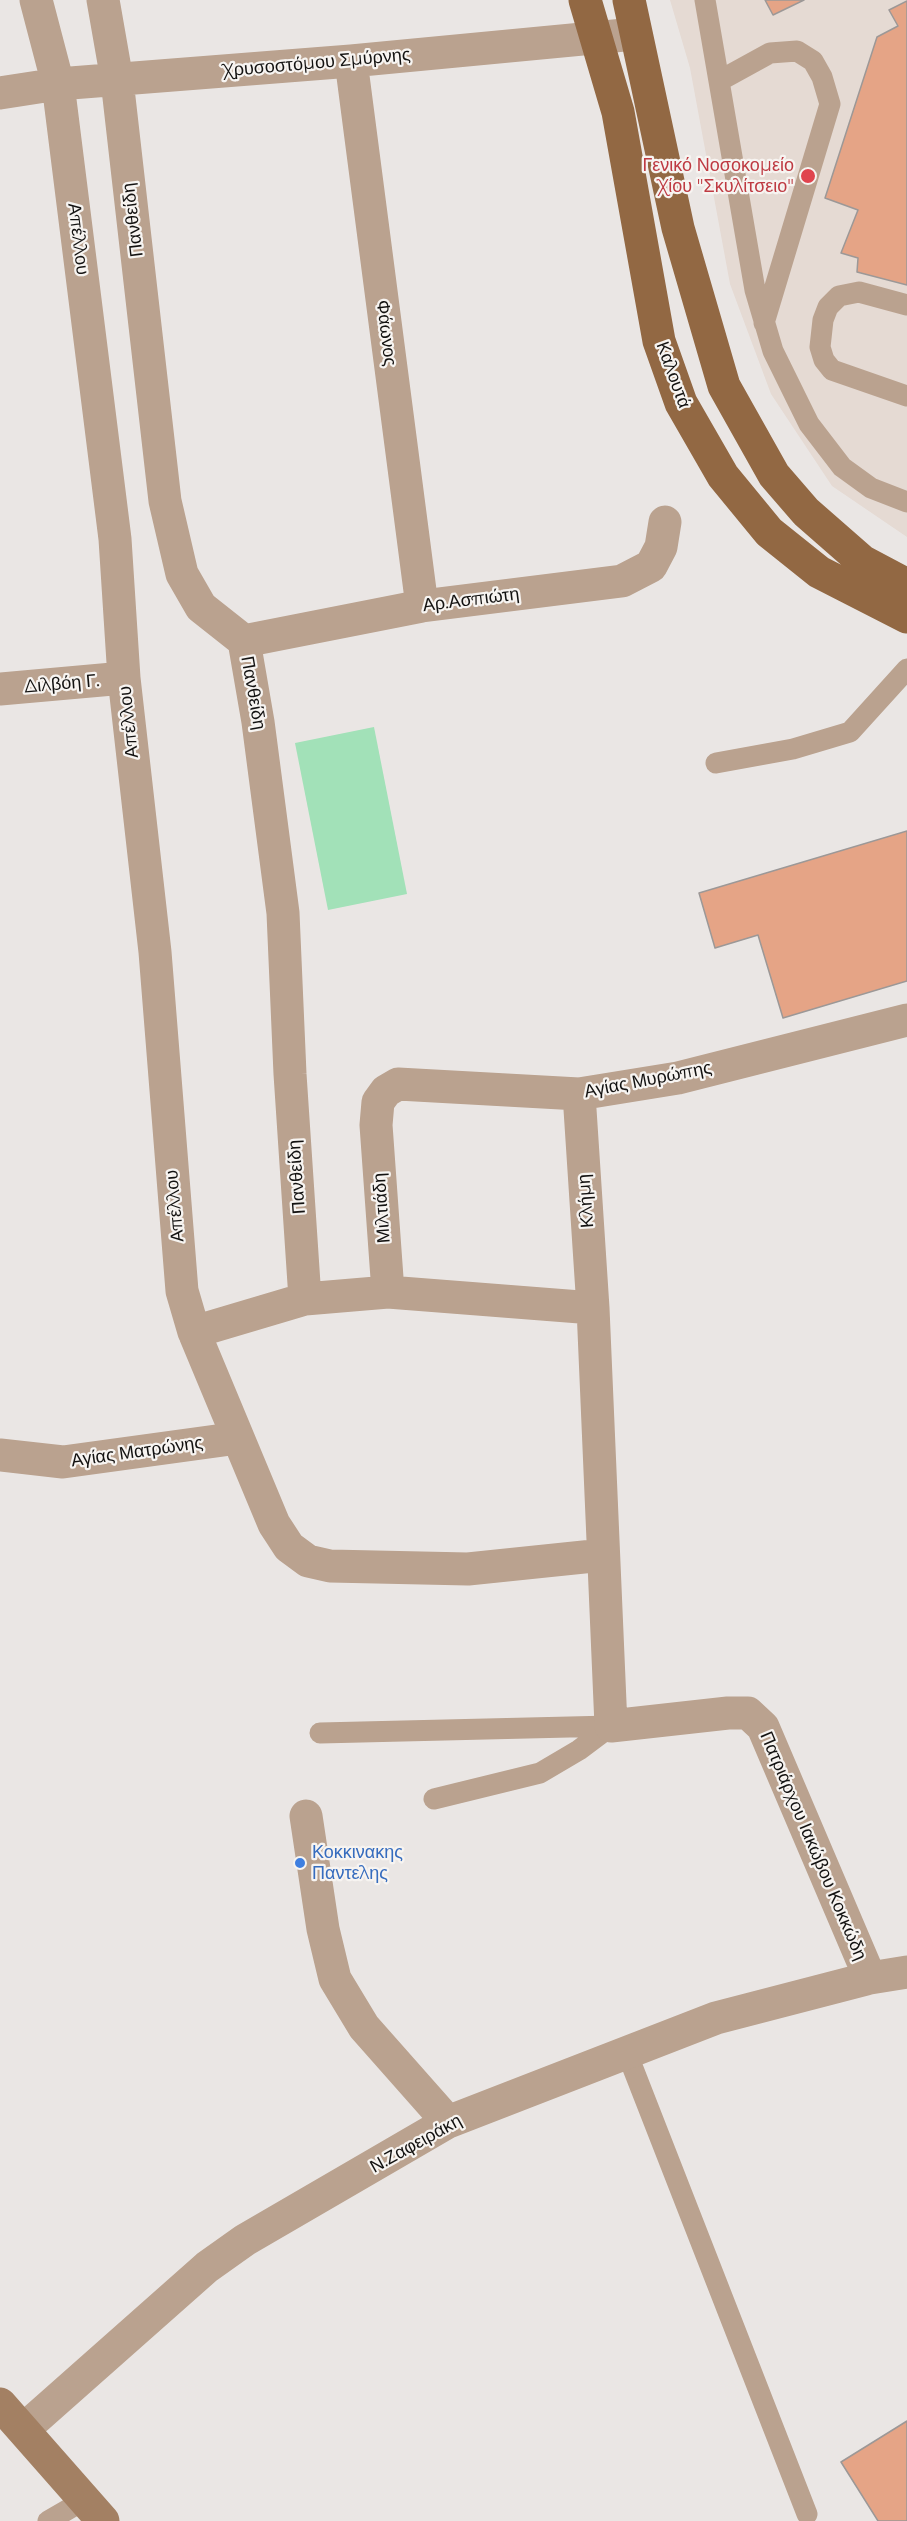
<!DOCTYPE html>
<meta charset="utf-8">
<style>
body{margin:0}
canvas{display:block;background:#eae6e4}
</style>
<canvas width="907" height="2521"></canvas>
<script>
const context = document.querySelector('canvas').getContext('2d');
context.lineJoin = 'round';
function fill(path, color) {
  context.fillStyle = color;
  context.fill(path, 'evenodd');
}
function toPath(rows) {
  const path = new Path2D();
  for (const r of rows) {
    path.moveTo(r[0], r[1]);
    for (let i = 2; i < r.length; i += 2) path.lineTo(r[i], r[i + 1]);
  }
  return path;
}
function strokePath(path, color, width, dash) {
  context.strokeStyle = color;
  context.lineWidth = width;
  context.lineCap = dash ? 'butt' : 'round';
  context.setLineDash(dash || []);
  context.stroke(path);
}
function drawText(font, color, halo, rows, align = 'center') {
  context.font = font + ' Montserrat,sans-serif';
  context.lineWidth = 4.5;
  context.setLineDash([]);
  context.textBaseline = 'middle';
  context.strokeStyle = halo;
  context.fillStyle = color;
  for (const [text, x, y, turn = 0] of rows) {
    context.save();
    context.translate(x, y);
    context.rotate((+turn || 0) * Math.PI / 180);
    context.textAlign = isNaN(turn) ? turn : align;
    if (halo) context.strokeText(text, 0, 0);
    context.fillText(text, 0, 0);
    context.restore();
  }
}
const built = toPath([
 [670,0,907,0,907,537,832,486,771,394,730,284,690,68]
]);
const green = toPath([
 [374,727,407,894,328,910,295,743]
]);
const building = toPath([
 [765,0,804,0,773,15,765,0],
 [907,1,907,285,857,272,858,258,841,253,858,210,825,198,877,37,898,26,889,10,907,1],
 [907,831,907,981,783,1018,758,935,715,948,699,893,907,831],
 [907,2421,907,2521,878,2521,841,2462,907,2421]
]);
const lane = toPath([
 [705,0,755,290,773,351,809,424,842,467,871,488,907,502],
 [719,81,770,53,797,51,813,61,822,77,830,104,764,323],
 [907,305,859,292,839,296,828,307,823,320,820,347,824,360,832,370,907,396],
 [716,763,793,749,850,732,907,669],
 [320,1733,611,1726],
 [434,1799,540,1773,579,1750,611,1726],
 [627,2053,807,2514],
 [48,2521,86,2499]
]);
const street = toPath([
 [36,0,58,84,115,539,124,678,155,952,182,1291,194,1332,274,1524,289,1547,308,1561,330,1566,468,1569,603,1555],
 [103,0,117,80,165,501,182,574,201,607,244,641,258,722,283,913,290,1074,305,1299],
 [351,61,422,606],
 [0,93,58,84,351,61,635,34],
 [244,641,422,606,622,581,651,566,661,547,665,522],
 [0,689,124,678],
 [579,1094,593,1308,611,1726,728,1713,748,1713,763,1727,870,1978],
 [388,1292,376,1125,378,1102,386,1091,398,1084,579,1094,678,1078,907,1020],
 [194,1332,305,1299,388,1292,593,1308],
 [0,1455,63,1462,238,1438],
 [306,1816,323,1929,335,1979,364,2027,448,2122],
 [24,2429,207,2267,245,2240,448,2122,716,2018,870,1978,907,1972]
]);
const secondary = toPath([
 [0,2404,103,2521]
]);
const primary = toPath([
 [585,0,618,112,659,341,681,403,723,476,769,532,819,572,907,617],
 [629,0,678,228,724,386,774,475,806,512,862,561,907,585]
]);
const markers = [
 [808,176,8,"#e0444e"],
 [300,1863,6,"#3f7fe0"]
];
const streetNames = [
 ["Χρυσοστόμου Σμύρνης",317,63,-5],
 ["Πανθείδη",133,220,-97],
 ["Απέλλου",78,239,83],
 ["Φάωνος",386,333,83],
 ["Καλουτά",673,375,70],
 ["Αρ.Ασπιώτη",471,600,-7],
 ["Διλβόη Γ.",62,684,-5],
 ["Πανθείδη",253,693,80],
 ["Απέλλου",129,722,-96],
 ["Αγίας Μυρώπης",648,1080,-11],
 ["Πανθείδη",297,1177,-94],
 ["Κλήμη",586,1201,-94],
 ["Απέλλου",175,1206,-95],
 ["Μιλτιάδη",382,1208,-94],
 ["Αγίας Ματρώνης",137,1452,-8],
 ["Πατριάρχου Ιακώβου Κοκκώδη",813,1846,67],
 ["Ν.Ζαφειράκη",416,2144,-29]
];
const healthNames = [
 ["Γενικό Νοσοκομείο",794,166],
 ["Χίου \"Σκυλίτσειο\"",794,187]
];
const shopNames = [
 ["Κοκκινακης",312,1853],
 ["Παντελης",312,1874]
];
fill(built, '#e5dad3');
fill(green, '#a2e1b8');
fill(building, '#e5a486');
strokePath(building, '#9c9897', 1.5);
strokePath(lane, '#baa28f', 21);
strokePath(street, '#baa28f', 33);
strokePath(secondary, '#a38063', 33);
strokePath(primary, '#926843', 33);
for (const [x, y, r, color] of markers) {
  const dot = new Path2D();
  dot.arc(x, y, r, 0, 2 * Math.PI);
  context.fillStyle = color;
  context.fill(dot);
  strokePath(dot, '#f7f4f1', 2);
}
drawText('18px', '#131211', '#f7f4f1', streetNames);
drawText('18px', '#be3a42', '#f7f4f1', healthNames, 'right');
drawText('18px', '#366cbe', '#f7f4f1', shopNames, 'left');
</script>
